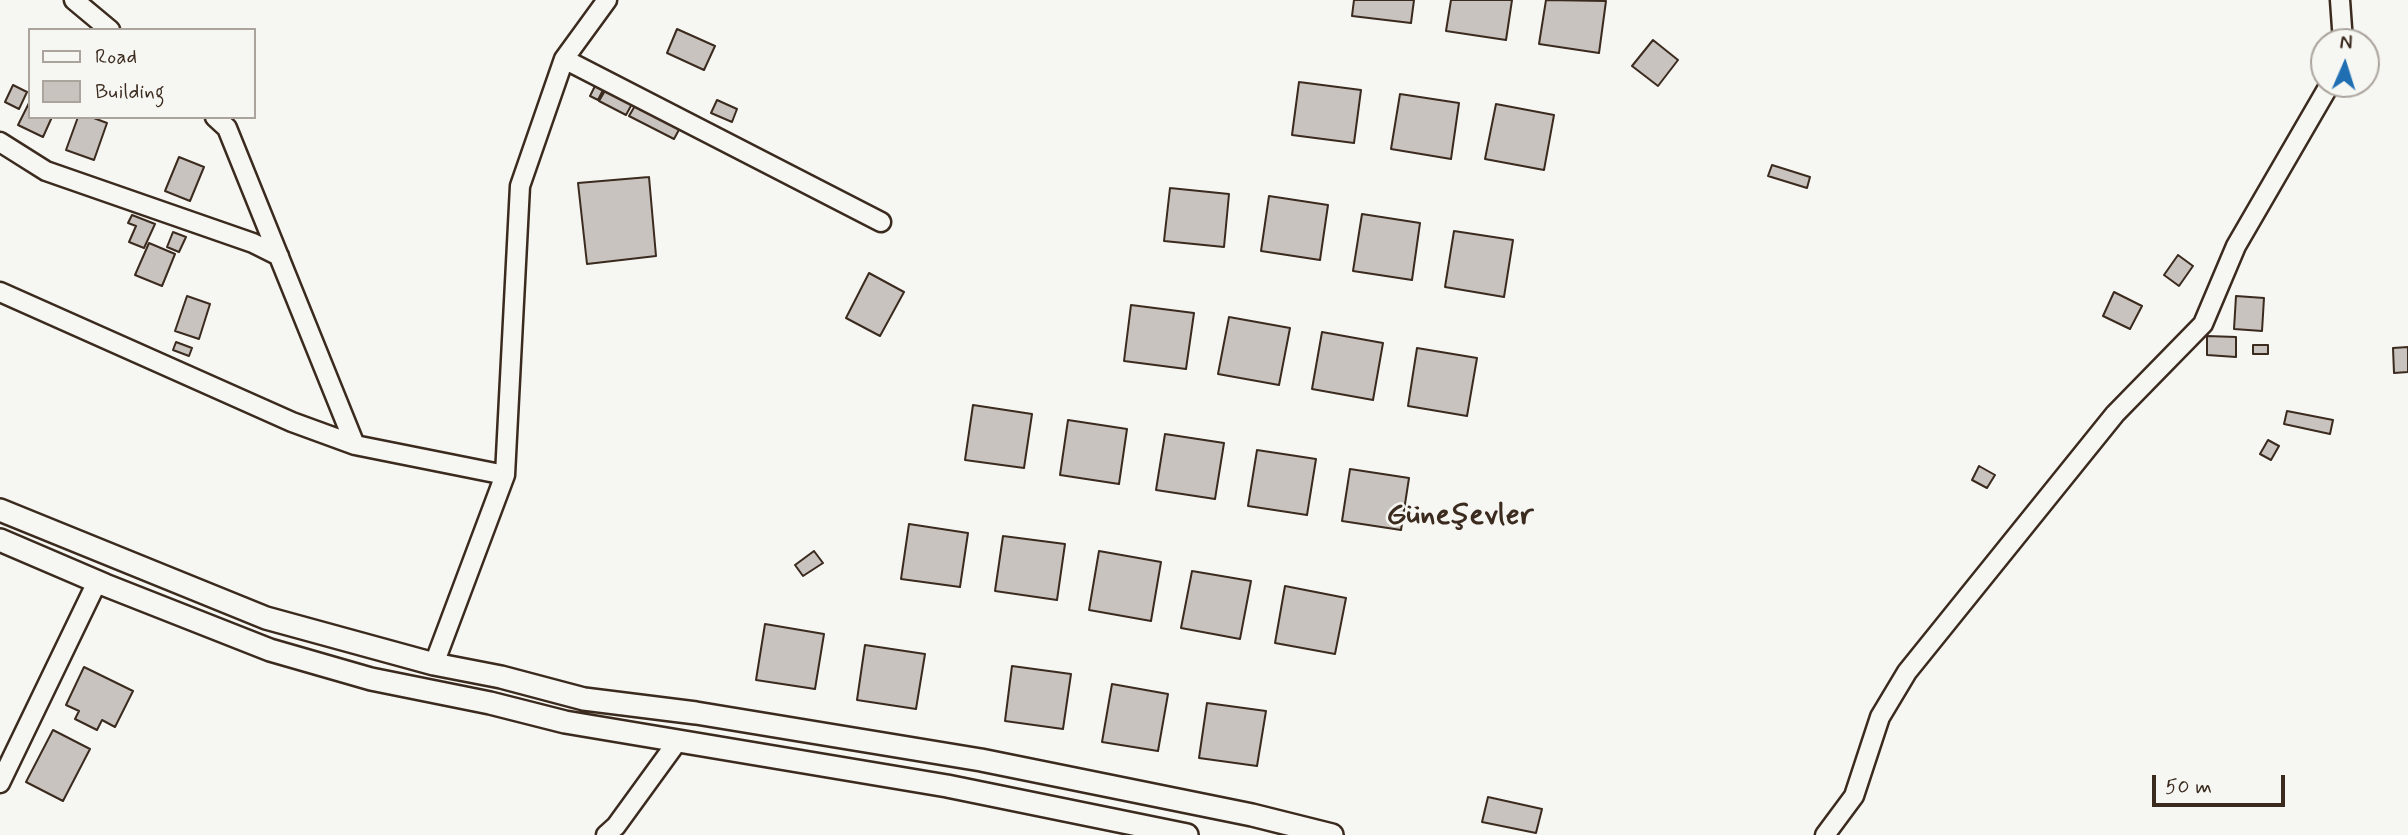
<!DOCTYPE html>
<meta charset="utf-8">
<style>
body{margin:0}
#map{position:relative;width:2408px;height:835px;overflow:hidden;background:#f6f6f2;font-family:Mynerve,sans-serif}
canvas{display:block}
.legend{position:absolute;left:28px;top:28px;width:228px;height:91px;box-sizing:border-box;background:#f6f6f2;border:2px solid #aba49d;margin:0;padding:9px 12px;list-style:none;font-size:21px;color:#3b2a1e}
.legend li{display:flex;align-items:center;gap:14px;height:35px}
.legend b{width:35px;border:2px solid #aba49d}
.north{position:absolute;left:2310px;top:28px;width:70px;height:70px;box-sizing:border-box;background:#f6f6f2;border:2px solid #aba49d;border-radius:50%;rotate:3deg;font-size:19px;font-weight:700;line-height:28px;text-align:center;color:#3b2a1e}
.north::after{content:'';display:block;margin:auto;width:24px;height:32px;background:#1f6fb2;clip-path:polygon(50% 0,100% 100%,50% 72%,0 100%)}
.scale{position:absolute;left:2152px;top:775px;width:133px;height:32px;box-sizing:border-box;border:4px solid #3b2a1e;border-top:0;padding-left:9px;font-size:21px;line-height:24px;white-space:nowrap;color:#3b2a1e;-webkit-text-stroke:5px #f6f6f2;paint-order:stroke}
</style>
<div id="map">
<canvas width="2408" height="835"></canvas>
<ul class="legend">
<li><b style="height:9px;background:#f6f6f2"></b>Road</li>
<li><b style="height:19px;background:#c8c3be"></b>Building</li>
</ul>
<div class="north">N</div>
<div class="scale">50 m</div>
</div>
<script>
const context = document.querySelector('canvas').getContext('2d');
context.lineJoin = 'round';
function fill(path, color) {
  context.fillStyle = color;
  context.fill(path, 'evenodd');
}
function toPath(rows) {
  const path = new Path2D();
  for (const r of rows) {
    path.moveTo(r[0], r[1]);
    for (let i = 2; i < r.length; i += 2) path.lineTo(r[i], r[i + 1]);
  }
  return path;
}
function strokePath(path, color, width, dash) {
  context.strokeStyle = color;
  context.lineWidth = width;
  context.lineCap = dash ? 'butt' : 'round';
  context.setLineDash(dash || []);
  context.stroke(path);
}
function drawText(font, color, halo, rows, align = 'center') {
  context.font = font + ' Mynerve,sans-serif';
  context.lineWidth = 5;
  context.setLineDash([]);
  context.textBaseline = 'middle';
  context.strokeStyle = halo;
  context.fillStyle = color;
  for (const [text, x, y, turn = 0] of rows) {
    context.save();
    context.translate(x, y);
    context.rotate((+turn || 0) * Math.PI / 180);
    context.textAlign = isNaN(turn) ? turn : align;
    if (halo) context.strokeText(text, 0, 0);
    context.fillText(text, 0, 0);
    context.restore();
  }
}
const building = toPath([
 [1354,0,1414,0,1411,23,1352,16,1354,0],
 [1451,0,1512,0,1506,40,1446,31,1451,0],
 [1546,0,1606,1,1599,53,1539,44,1546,0],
 [677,29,715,46,704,70,667,53,677,29],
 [1653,40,1678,60,1658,86,1632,66,1653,40],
 [1299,82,1361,90,1354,143,1292,135,1299,82],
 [596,84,604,88,598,100,590,96,596,84],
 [13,85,27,92,19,109,5,102,13,85],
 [606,89,633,102,626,115,599,101,606,89],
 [1400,94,1459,103,1451,159,1391,149,1400,94],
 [717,100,737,109,732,122,711,113,717,100],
 [30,101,30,117,52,117,43,137,18,125,30,101],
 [636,104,681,126,674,139,629,116,636,104],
 [1496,104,1554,115,1544,170,1485,159,1496,104],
 [78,117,91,117,107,123,94,160,66,150,78,117],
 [179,157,204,167,190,201,165,191,179,157],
 [1772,165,1810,177,1807,188,1768,176,1772,165],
 [649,177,656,256,587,264,578,183,649,177],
 [1170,188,1229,194,1224,247,1164,241,1170,188],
 [1269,196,1328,205,1320,260,1261,251,1269,196],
 [1362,214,1420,223,1412,280,1353,271,1362,214],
 [132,215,155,224,144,248,129,242,136,226,128,223,132,215],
 [1454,231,1513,240,1504,297,1445,287,1454,231],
 [173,232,186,237,179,252,167,247,173,232],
 [149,243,175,254,162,286,135,275,149,243],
 [2178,255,2193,266,2179,286,2164,275,2178,255],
 [869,273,904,292,880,336,846,318,869,273],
 [2114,292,2142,306,2130,329,2103,316,2114,292],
 [187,296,210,304,199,339,175,331,187,296],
 [2236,296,2264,298,2262,331,2234,329,2236,296],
 [1131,305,1194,313,1186,369,1124,361,1131,305],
 [1229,317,1290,328,1279,385,1218,374,1229,317],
 [1322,332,1383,343,1373,400,1312,389,1322,332],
 [2207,336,2236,337,2236,357,2207,355,2207,336],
 [176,342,192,348,189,356,173,350,176,342],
 [2253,345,2268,345,2268,354,2253,354,2253,345],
 [2408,347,2408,372,2394,373,2393,348,2408,347],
 [1417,348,1477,358,1467,416,1408,406,1417,348],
 [973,405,1032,414,1024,468,965,460,973,405],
 [2287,411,2333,420,2330,434,2284,424,2287,411],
 [1068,420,1127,429,1119,484,1060,475,1068,420],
 [1165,434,1224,443,1215,499,1156,490,1165,434],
 [2268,440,2279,446,2271,460,2260,454,2268,440],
 [1257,450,1316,459,1307,515,1248,506,1257,450],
 [1979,466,1995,475,1987,488,1972,480,1979,466],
 [1350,469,1409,478,1401,530,1342,521,1350,469],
 [909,524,968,533,960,587,901,579,909,524],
 [1003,536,1065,544,1057,600,995,591,1003,536],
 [814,551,823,563,803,576,795,565,814,551],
 [1099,551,1161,562,1151,621,1089,610,1099,551],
 [1192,571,1251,581,1240,639,1181,628,1192,571],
 [1285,586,1346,598,1335,654,1275,643,1285,586],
 [765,624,824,634,815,689,756,680,765,624],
 [865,645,925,654,916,709,857,700,865,645],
 [1012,666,1071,674,1063,729,1005,721,1012,666],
 [84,667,133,691,115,727,102,720,97,730,75,719,79,711,66,705,84,667],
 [1112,684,1168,694,1158,751,1102,742,1112,684],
 [1207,703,1266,711,1257,766,1199,758,1207,703],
 [53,730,90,749,63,801,26,782,53,730],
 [1488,797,1542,809,1536,833,1482,822,1488,797]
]);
const minor = toPath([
 [74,0,110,30],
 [2340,0,2343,42],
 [564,59,881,222],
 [215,117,227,128,355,445],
 [0,142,46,171,253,243,279,256],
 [0,292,292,422,355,445,505,475],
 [434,664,505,475,520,186,564,59,607,0],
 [0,783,97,582],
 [606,835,616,826,677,742],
 [1825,835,1854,796,1880,717,1907,672,2115,414,2203,324,2236,246,2330,84]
]);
const major = toPath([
 [0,510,266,618,434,664,501,677,584,699,696,713,981,760,1252,815,1332,835],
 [0,540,105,585,270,650,371,679,490,703,565,722,947,786,1187,835]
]);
const districtNames = [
 ["Güneşevler",1460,517]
];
fill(building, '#c8c3be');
strokePath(building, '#3b2a1e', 2);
strokePath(minor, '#3b2a1e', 23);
strokePath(major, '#3b2a1e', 26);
strokePath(minor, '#f6f6f2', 18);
strokePath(major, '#f6f6f2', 21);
drawText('bold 30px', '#3b2a1e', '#f6f6f2', districtNames);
</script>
